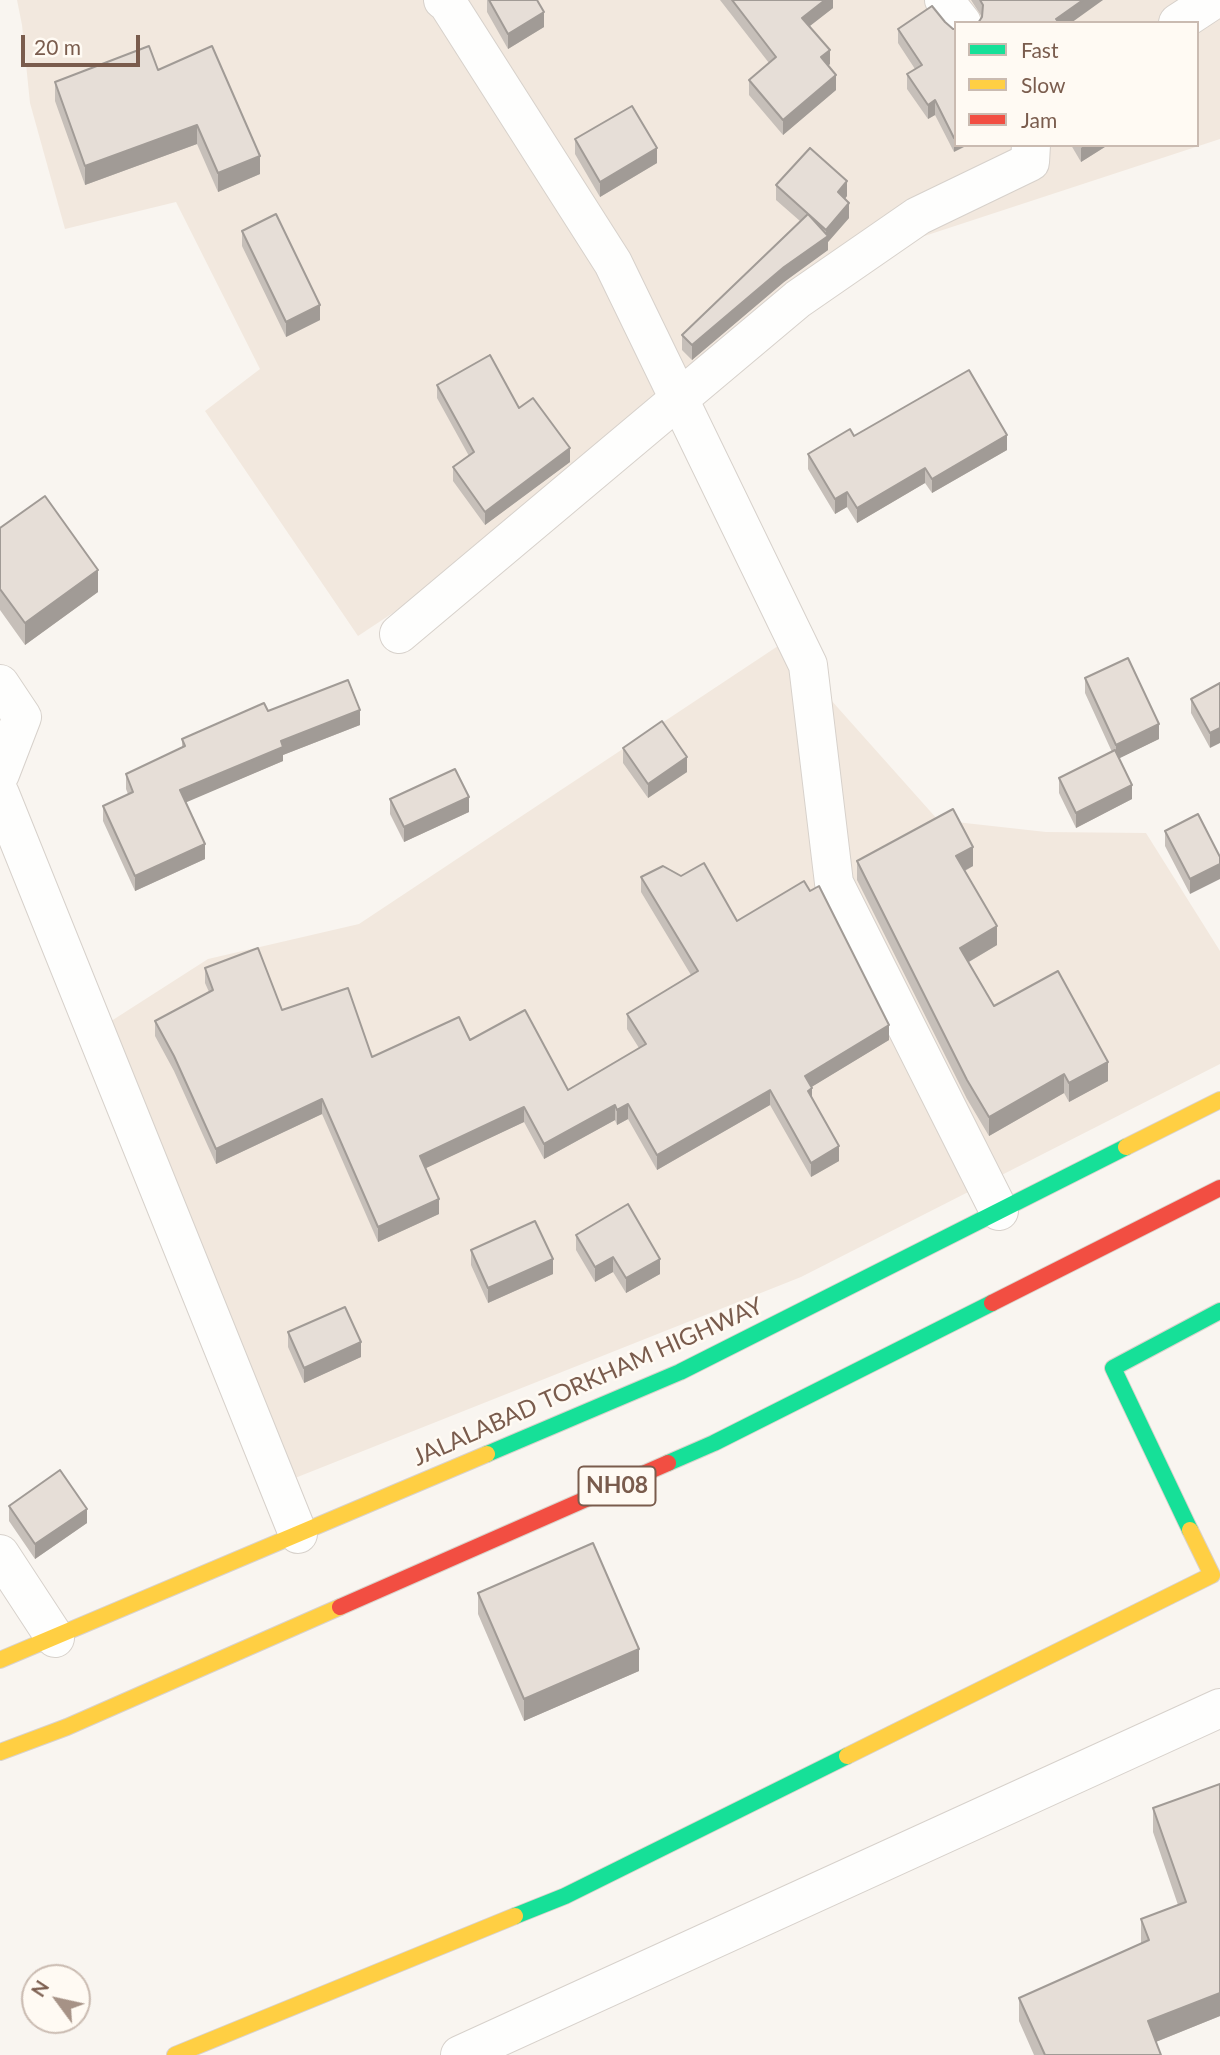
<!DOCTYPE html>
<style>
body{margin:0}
#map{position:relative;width:1220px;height:2055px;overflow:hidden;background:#f9f5f0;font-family:Lato,sans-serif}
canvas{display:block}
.legend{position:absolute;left:954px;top:21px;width:245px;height:126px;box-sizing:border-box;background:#fffaf3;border:2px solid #cabbb1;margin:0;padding:9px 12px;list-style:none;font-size:21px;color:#7a5c4d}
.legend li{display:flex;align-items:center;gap:14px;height:35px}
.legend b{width:35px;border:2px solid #cabbb1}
.north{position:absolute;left:21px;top:1964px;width:70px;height:70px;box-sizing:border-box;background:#fffaf3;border:2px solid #cabbb1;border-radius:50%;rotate:303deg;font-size:19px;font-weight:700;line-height:28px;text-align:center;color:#7a5c4d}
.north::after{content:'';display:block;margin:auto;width:24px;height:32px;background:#a69286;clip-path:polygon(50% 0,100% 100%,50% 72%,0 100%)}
.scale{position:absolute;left:21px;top:35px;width:119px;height:32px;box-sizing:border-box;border:4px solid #7a5c4d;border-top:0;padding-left:9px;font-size:21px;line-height:24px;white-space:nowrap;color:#7a5c4d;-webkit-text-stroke:5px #fffaf3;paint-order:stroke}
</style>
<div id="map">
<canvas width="1220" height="2055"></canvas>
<ul class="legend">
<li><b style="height:9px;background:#16e098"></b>Fast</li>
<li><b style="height:9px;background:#ffcf43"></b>Slow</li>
<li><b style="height:9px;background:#f24e42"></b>Jam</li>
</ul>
<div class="north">N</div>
<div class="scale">20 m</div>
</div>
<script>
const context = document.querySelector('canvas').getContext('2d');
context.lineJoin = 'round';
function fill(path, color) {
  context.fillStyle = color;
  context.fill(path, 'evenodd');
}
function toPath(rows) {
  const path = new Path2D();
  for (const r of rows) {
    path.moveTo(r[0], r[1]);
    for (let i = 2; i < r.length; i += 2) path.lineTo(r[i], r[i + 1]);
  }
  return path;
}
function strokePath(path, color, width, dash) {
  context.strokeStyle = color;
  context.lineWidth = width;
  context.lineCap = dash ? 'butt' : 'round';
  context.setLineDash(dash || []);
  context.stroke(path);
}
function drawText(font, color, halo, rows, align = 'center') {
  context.font = font + ' Lato,sans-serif';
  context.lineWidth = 5;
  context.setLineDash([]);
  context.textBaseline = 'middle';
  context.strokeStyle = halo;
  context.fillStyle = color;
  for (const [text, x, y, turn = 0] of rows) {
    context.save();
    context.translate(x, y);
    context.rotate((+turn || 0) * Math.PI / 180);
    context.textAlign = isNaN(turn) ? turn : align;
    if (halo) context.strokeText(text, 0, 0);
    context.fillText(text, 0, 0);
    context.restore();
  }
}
const residential = toPath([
 [17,0,1220,0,1220,139,897,245,497,544,358,636,205,411,260,369,176,202,65,229,30,103,22,25],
 [956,23,1197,23,1197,145,956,145],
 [781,644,938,820,1046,832,1146,833,1220,951,1220,1064,801,1277,290,1480,105,1025,208,959,359,924]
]);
const street = toPath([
 [443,0,448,4,613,263,808,665,834,883,999,1211],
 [944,0,962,23],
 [1178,23,1213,0],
 [399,634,798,299,918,216,1030,162,1031,145],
 [0,684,22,717,0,774],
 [0,794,298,1534],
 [0,1554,55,1638],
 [460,2055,1220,1708]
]);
const fast = toPath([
 [487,1454,680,1372,1126,1147],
 [668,1463,714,1443,992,1303],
 [1190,1530,1113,1368,1220,1311],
 [515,1916,565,1896,847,1756]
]);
const slow = toPath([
 [1126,1147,1220,1100],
 [0,1660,487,1454],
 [0,1752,67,1727,340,1607],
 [847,1756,1212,1575,1190,1530],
 [175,2055,515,1916]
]);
const jam = toPath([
 [992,1303,1220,1188],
 [340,1607,668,1463]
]);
const wall = toPath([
 [487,0,537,0,544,27,508,49,487,12],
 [720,0,833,0,833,8,810,26,830,64,828,66,836,90,783,135,749,95,749,80,769,63],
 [971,0,1103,0,982,17],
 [945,22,953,29,956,29,954,152,935,115,928,119,907,89,907,74,915,69,898,43,898,29],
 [158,70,260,174,218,192,197,144,85,185,55,101,55,82],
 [575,139,657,163,600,197,575,154],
 [1071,145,1108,145,1081,162],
 [776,185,847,196,845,199,849,218,828,242,828,250,784,282,692,360,682,350,682,335,800,221,776,200],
 [242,231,320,320,286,337,242,246],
 [437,385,519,408,570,462,485,525,453,481,453,467,469,456,437,398],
 [854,436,1007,450,932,493,925,483,857,523,847,507,835,514,808,469,808,454],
 [0,528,98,592,25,645,0,610],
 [1085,678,1159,739,1119,758,1132,799,1076,828,1059,793,1059,778,1112,752,1085,693],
 [1220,683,1210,748,1191,713,1191,699],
 [268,711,360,725,283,755,283,761,185,802,205,859,135,891,103,821,103,806,128,794,126,789,126,774,182,748,182,739],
 [623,748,687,772,648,798,623,763],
 [390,799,469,812,404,842,390,814],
 [1198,814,1190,894,1165,846,1165,831],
 [857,861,973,866,965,871,997,945,969,962,994,1006,1108,1081,1069,1102,1064,1093,989,1136,967,1099,857,880],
 [641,877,737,921,889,1040,811,1087,812,1099,839,1161,811,1177,770,1105,657,1170,628,1119,617,1125,615,1120,544,1159,524,1122,425,1168,439,1214,378,1242,322,1114,216,1164,174,1071,155,1036,155,1021,209,992,205,983,205,968,282,1010,372,1057,470,1040,568,1090,639,1048,627,1029,627,1014,691,975,641,892],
 [576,1235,660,1274,626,1293,613,1272,595,1282,576,1250],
 [471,1250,553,1274,488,1303,471,1265],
 [288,1332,361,1357,304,1383,288,1347],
 [9,1506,87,1523,35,1559,9,1521],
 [478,1593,639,1671,524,1721,478,1614],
 [1220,1784,1220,2016,1156,2042,1161,2055,1034,2055,1019,2021,1019,1998,1141,1943,1141,1919,1178,1905,1153,1832,1153,1808]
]);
const shadedWall = toPath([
 [825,0,833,0,833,8,802,32,802,18],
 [1083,0,1103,0,1071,23,1056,23,1056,19],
 [544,12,544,27,508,49,508,34],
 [830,50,830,64,821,72,821,57],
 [836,75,836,90,783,135,783,120],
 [935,100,935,115,928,119,928,105],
 [197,125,197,144,85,185,85,166],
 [956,137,956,145,968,145,954,152,954,138],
 [1085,145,1108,145,1081,162,1081,148],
 [657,148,657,163,600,197,600,182],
 [260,156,260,174,218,192,218,173],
 [847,181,847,196,838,207,838,192],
 [849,203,849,218,828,242,828,250,784,282,692,360,692,345,784,267,826,237,826,230],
 [320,305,320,320,286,337,286,322],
 [1007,435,1007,450,932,493,932,479],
 [570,448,570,462,485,525,485,512],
 [925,468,925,483,857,523,857,508],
 [847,492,847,507,835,514,835,499],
 [98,570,98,592,25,645,25,623],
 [360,710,360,725,283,755,283,761,180,805,180,790,281,741],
 [1159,724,1159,739,1116,760,1116,745],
 [1220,728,1220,743,1210,748,1210,733],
 [687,757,687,772,648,798,648,784],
 [1132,785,1132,799,1076,828,1076,813],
 [469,797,469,812,404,842,404,827],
 [205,844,205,859,135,891,135,876],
 [973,847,973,866,956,875,956,856],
 [1220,864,1220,879,1190,894,1190,879],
 [997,926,997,945,960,967,960,948],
 [889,1025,889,1040,805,1091,805,1076],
 [1108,1062,1108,1081,1069,1102,1069,1083],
 [1064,1074,1064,1093,989,1136,989,1117],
 [812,1088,812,1103,808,1091],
 [770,1090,770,1105,657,1170,657,1155],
 [322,1099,322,1114,216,1164,216,1149],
 [628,1104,628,1119,617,1125,617,1110],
 [615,1105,615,1120,544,1159,544,1144],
 [524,1107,524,1122,420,1171,420,1156],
 [839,1146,839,1161,811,1177,811,1163],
 [439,1199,439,1214,378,1242,378,1227],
 [613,1257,613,1272,595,1282,595,1267],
 [553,1259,553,1274,488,1303,488,1288],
 [660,1259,660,1274,626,1293,626,1278],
 [361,1342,361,1357,304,1383,304,1368],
 [87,1509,87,1523,35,1559,35,1544],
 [639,1649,639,1671,524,1721,524,1699],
 [1220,1993,1220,2016,1148,2045,1148,2021]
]);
const building = toPath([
 [489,0,537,0,544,12,508,34,489,0],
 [732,0,825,0,802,18,830,50,821,57,836,75,783,120,749,80,776,57,732,0],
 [980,0,1083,0,1056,19,1059,23,978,23,982,17,983,5,980,0],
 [932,6,945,22,953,29,956,29,956,137,954,138,935,100,928,105,907,74,922,65,898,29,932,6],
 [149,46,158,70,212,46,260,156,218,173,197,125,85,166,55,82,149,46],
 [632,106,657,148,600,182,575,139,632,106],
 [810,148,847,181,838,192,849,203,826,230,776,185,810,148],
 [276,214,320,305,286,322,242,231,276,214],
 [808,214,828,236,784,267,692,345,682,335,808,214],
 [490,355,519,408,533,398,570,448,485,512,453,467,474,452,437,385,490,355],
 [969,370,1007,435,932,479,925,468,857,508,847,492,835,499,808,454,850,429,854,436,969,370],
 [45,496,98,570,25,623,0,589,0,528,45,496],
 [1128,658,1159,724,1116,745,1085,678,1128,658],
 [348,680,360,710,281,741,283,747,180,790,205,844,135,876,103,806,133,792,126,774,185,746,182,739,264,703,268,711,348,680],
 [1220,683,1220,728,1210,733,1191,699,1220,683],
 [662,721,687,757,648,784,623,748,662,721],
 [1115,750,1132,785,1076,813,1059,778,1115,750],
 [455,769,469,797,404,827,390,799,455,769],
 [953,809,973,847,956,856,997,926,960,948,994,1006,1058,971,1108,1062,1069,1083,1064,1074,989,1117,967,1080,857,861,953,809],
 [1198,814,1220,857,1220,864,1190,879,1165,831,1198,814],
 [704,863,737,921,804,881,810,891,819,886,889,1025,805,1076,812,1088,808,1091,839,1146,811,1163,770,1090,657,1155,628,1104,617,1110,615,1105,544,1144,524,1107,420,1156,439,1199,378,1227,322,1099,216,1149,174,1056,155,1021,213,990,205,968,258,948,282,1010,348,988,372,1057,459,1017,470,1040,525,1010,568,1090,646,1044,627,1014,698,971,641,877,663,866,681,876,704,863],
 [628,1204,660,1259,626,1278,613,1257,595,1267,576,1235,628,1204],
 [535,1221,553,1259,488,1288,471,1250,535,1221],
 [345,1307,361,1342,304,1368,288,1332,345,1307],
 [60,1470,87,1509,35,1544,9,1506,60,1470],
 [593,1543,639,1649,524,1699,478,1593,593,1543],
 [1220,1784,1220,1993,1148,2021,1161,2055,1045,2055,1019,1998,1149,1940,1141,1919,1186,1902,1153,1808,1220,1784]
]);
const shields = [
 [617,1486,77]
];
const shieldNames = [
 ["NH08",617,1486]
];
const streetNames = [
 ["JALALABAD TORKHAM HIGHWAY",588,1382,-24]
];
fill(residential, '#f2e8de');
strokePath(street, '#d7d1cb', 40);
strokePath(fast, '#d9d2cb', 18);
strokePath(slow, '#d9d2cb', 18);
strokePath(jam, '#d9d2cb', 18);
strokePath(street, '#fefefd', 38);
strokePath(fast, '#16e098', 16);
strokePath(slow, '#ffcf43', 16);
strokePath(jam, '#f24e42', 16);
fill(wall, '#c6bfb9');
fill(shadedWall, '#a19b96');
fill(building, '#e6ded7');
strokePath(building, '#a19b96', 2);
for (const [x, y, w] of shields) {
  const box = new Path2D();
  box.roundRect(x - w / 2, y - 19.5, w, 39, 5);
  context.fillStyle = '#fffaf3';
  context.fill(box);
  strokePath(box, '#7a5c4d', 2);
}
drawText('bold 23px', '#7a5c4d', null, shieldNames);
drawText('24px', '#7a5c4d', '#fffaf3', streetNames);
</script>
